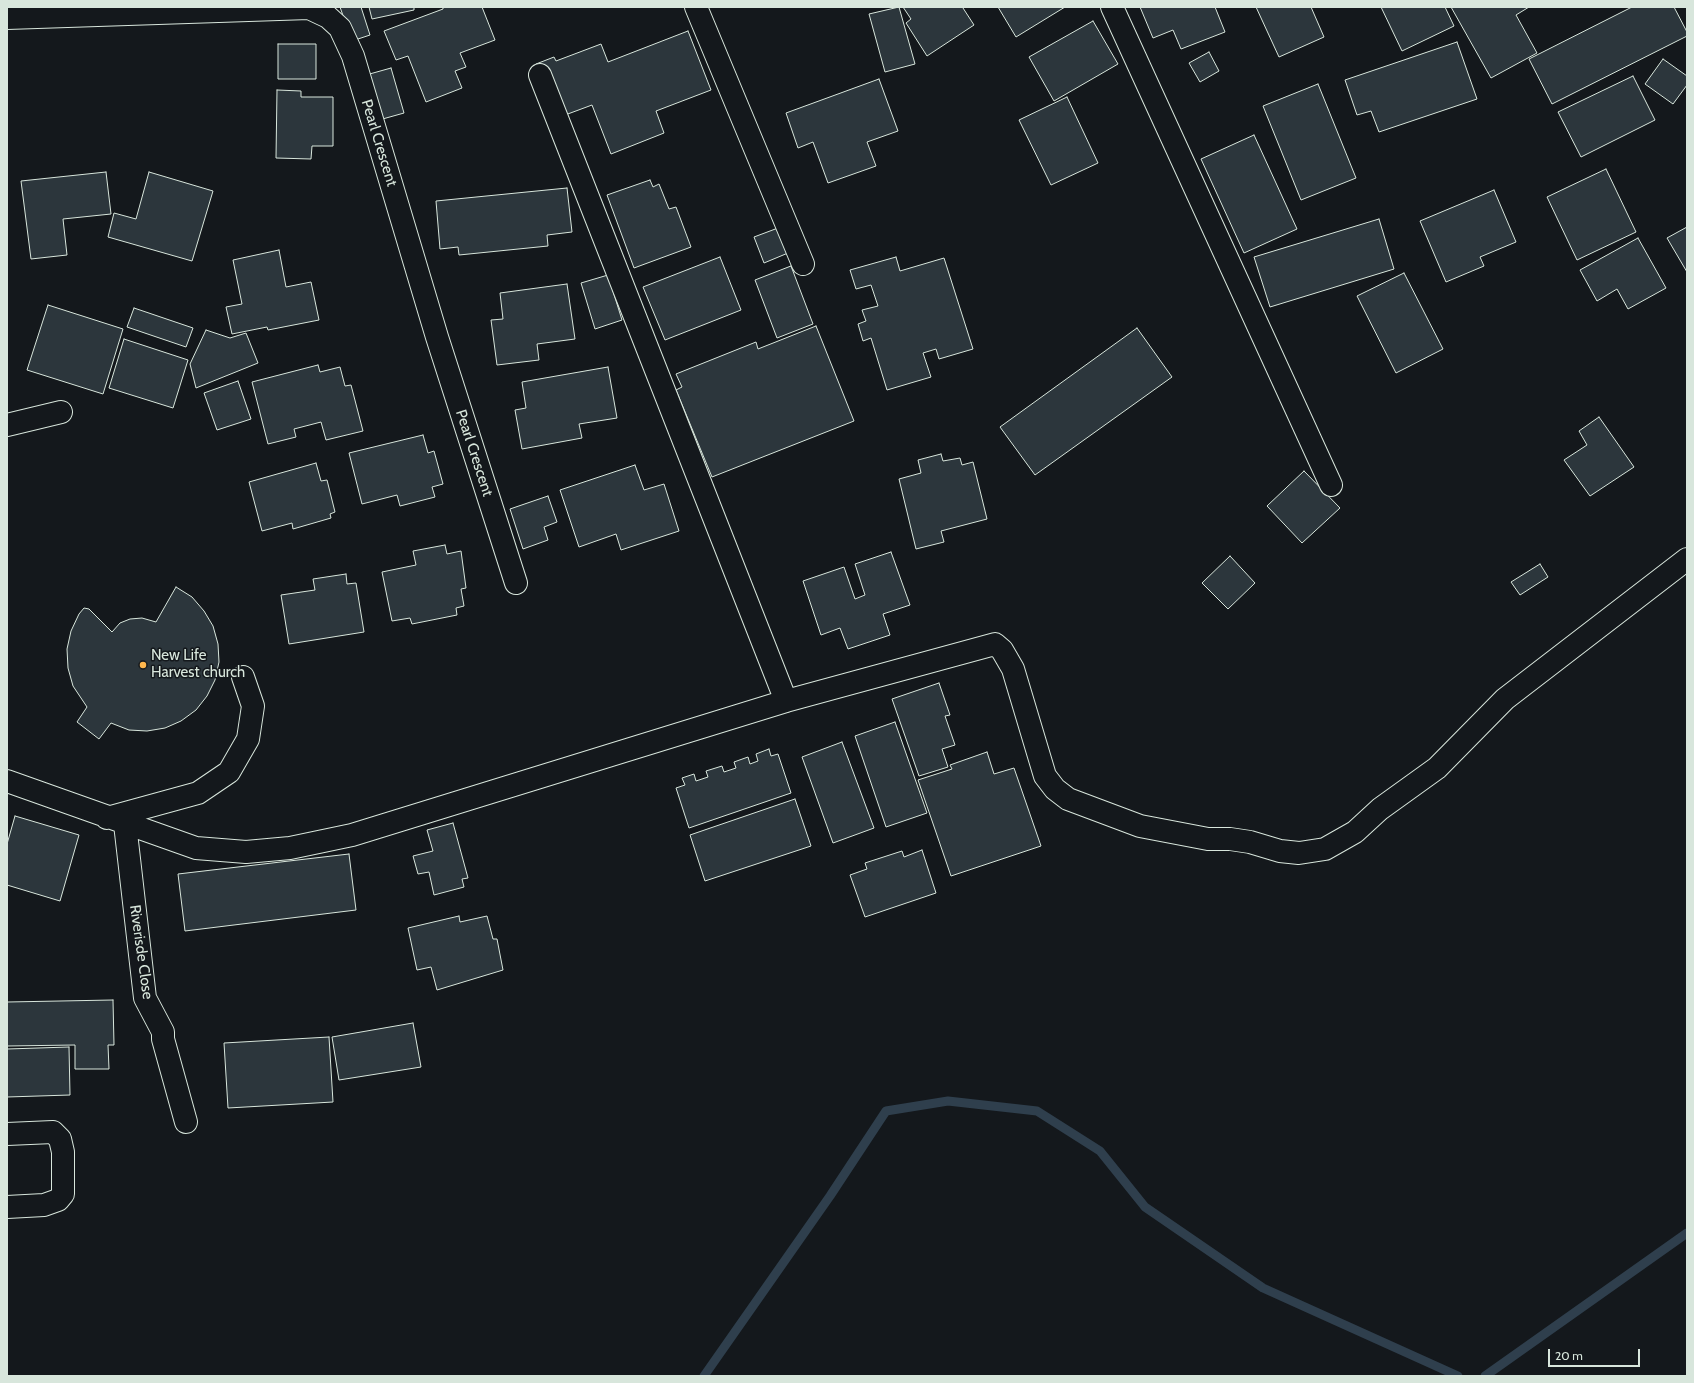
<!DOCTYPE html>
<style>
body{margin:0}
#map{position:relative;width:1694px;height:1383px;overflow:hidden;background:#14181c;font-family:Cabin,sans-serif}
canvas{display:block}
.frame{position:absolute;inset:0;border:8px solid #d8e6dc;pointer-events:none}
.scale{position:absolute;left:1548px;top:1349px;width:92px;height:18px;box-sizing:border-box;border:2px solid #d8e6dc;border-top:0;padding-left:5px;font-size:12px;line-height:14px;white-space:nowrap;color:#d8e6dc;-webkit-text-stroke:3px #14181c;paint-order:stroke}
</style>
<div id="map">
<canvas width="1694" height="1383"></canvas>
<div class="frame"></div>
<div class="scale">20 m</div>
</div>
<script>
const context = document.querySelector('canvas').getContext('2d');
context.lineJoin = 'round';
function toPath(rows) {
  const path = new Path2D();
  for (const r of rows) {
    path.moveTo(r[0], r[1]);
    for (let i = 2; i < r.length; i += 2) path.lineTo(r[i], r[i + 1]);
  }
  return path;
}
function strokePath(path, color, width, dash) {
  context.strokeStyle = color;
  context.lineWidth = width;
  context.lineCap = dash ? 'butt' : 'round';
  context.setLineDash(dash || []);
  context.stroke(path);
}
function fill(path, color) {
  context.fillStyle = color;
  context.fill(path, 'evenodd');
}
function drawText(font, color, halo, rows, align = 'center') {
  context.font = font + ' Cabin,sans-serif';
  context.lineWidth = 3;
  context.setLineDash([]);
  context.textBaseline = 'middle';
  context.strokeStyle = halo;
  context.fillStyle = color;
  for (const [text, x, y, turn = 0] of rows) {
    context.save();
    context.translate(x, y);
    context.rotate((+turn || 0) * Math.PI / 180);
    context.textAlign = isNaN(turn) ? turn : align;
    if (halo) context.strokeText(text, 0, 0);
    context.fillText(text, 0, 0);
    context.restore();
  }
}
const stream = toPath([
 [704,1376,830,1196,886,1111,948,1101,1037,1111,1100,1151,1145,1207,1263,1288,1458,1376],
 [1485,1376,1687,1233]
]);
const building = toPath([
 [340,7,361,7,370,35,352,41,340,7],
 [369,7,414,7,414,10,372,19,369,7],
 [443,7,482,7,495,40,460,53,466,67,455,71,462,88,426,102,408,56,396,60,384,31,443,9,443,7],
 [899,7,915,64,885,72,869,14,899,7],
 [903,7,964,7,963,8,974,25,927,56,906,23,911,19,903,7],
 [998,7,1065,7,1016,37,998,7],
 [1140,7,1215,7,1225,32,1181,49,1173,30,1153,38,1140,7],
 [1256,7,1311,7,1324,37,1279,57,1256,7],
 [1381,7,1445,7,1454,26,1402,51,1381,7],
 [1451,7,1529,7,1516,15,1537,53,1491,78,1451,7],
 [1632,7,1674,7,1687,32,1687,36,1552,104,1529,59,1632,7],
 [1093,21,1118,64,1054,101,1029,57,1093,21],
 [688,31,711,90,656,111,664,133,611,154,592,105,557,118,536,64,554,57,556,61,601,44,608,62,688,31],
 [1457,42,1477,99,1379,132,1371,111,1357,115,1345,80,1457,42],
 [278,44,316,44,316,79,278,79,278,44],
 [1209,52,1219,71,1200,82,1189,63,1209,52],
 [1663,59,1687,76,1687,85,1673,104,1645,84,1663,59],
 [391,68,404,113,379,120,366,75,391,68],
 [1633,76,1655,120,1581,157,1558,112,1633,76],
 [879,79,898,131,867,142,876,166,828,183,813,142,798,148,786,113,879,79],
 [1318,84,1356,178,1301,200,1263,106,1318,84],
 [277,90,301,91,301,97,333,97,333,146,312,146,311,159,276,158,277,90],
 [1067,97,1098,163,1051,185,1019,120,1067,97],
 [1254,135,1297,229,1244,253,1201,159,1254,135],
 [1606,169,1636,232,1577,260,1547,197,1606,169],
 [106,172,111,214,63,219,67,255,31,259,21,181,106,172],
 [149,172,213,191,192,261,108,237,114,213,136,219,149,172],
 [650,180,653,187,659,184,669,209,676,207,691,247,634,268,607,195,650,180],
 [567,188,572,232,547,235,548,246,459,255,458,247,440,249,436,201,567,188],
 [1494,190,1516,242,1480,257,1484,266,1446,282,1420,221,1494,190],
 [1379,219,1394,269,1270,307,1254,257,1379,219],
 [1687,227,1687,272,1667,238,1687,227],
 [778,228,788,253,764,263,754,237,778,228],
 [1638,238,1666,288,1628,309,1617,289,1597,301,1580,270,1638,238],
 [279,250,286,287,311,282,319,320,268,330,267,327,232,334,226,307,242,304,233,260,279,250],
 [720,257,741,310,665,340,643,287,720,257],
 [896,257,900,271,944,258,973,349,939,359,936,349,923,353,931,377,887,390,871,338,863,341,858,324,866,321,862,310,878,306,871,285,856,289,850,270,896,257],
 [791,266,813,324,777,338,755,280,791,266],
 [1404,273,1443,349,1396,373,1357,296,1404,273],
 [608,275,622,320,595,329,581,283,608,275],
 [567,284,575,339,537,344,539,360,497,365,491,320,503,319,500,293,567,284],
 [48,305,123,329,103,394,27,370,48,305],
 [134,308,193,328,186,347,127,327,134,308],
 [816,326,854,421,712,477,676,390,682,387,676,374,756,342,758,349,816,326],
 [1137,328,1172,377,1035,475,1000,427,1137,328],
 [206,330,230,338,246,333,258,363,196,388,190,364,206,330],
 [124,339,188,360,173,408,109,388,124,339],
 [318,365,320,372,340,367,345,386,351,385,363,431,326,440,321,422,294,429,296,437,268,444,252,382,318,365],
 [608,367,617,418,579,424,582,438,522,449,515,410,526,408,522,382,608,367],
 [238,381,251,419,217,430,204,393,238,381],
 [1599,417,1634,467,1590,496,1564,460,1587,445,1579,431,1599,417],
 [423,435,428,453,434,451,443,484,432,487,435,497,400,506,397,495,362,504,349,453,423,435],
 [941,454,943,461,960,458,962,465,973,462,987,519,941,531,944,542,916,549,899,479,921,473,918,460,941,454],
 [316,463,321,481,327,480,335,512,330,514,331,518,293,529,292,523,262,531,249,482,316,463],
 [635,465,644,490,664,484,679,531,621,550,616,534,579,547,560,490,635,465],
 [1304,471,1340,508,1302,543,1267,506,1304,471],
 [548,496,557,522,544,527,548,540,523,549,510,509,548,496],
 [445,545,447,554,461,551,466,588,461,589,464,606,456,608,457,615,412,624,410,618,392,621,382,572,416,565,413,551,445,545],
 [891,552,910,605,883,614,890,635,848,649,840,628,821,635,803,581,844,567,855,599,865,595,855,564,891,552],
 [1230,556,1255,583,1228,609,1202,583,1230,556],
 [1540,564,1548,577,1520,595,1511,582,1540,564],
 [346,574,347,584,356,583,364,632,289,644,281,595,315,590,313,579,346,574],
 [176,587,192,597,204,611,213,626,218,644,219,662,215,680,207,696,196,710,181,721,165,728,147,731,129,730,111,723,99,739,77,722,87,707,73,686,68,668,67,649,71,631,79,614,84,608,89,609,112,632,120,623,130,619,142,618,156,622,176,587],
 [939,683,950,715,945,716,955,745,942,749,948,767,919,776,892,699,939,683],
 [895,722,927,813,886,827,855,736,895,722],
 [842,742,874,828,833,843,802,757,842,742],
 [769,749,771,756,778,754,791,793,689,828,676,788,685,785,682,778,694,774,696,781,708,777,706,771,722,766,724,772,736,768,734,762,748,757,750,764,758,761,756,754,769,749],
 [987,752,994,774,1014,768,1041,846,951,876,918,780,952,769,950,765,987,752],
 [795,799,811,846,705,881,690,835,795,799],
 [15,816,79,835,60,901,7,885,7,844,15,816],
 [453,823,468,878,462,879,464,887,434,895,429,872,418,874,413,856,433,851,427,830,453,823],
 [922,850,936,893,865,917,850,875,867,869,865,863,902,851,904,857,922,850],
 [349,854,356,910,185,931,178,874,349,854],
 [459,916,460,922,487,916,493,939,497,939,503,970,437,990,431,967,417,970,408,928,459,916],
 [113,1000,114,1045,108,1045,109,1069,75,1069,75,1045,7,1046,7,1002,113,1000],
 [413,1023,421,1067,339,1080,332,1037,413,1023],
 [329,1037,333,1102,228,1108,224,1043,329,1037],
 [69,1047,70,1095,7,1097,7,1049,69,1047]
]);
const minor = toPath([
 [696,7,803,264],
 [1112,7,1331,485],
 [7,18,309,8,328,17,340,28,353,56,437,337,516,583],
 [540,75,786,701],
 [7,425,61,412],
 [7,781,196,848,246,852,290,848,352,835,786,701,995,644,1002,650,1013,669,1045,776,1055,789,1068,799,1140,826,1208,839,1230,839,1250,842,1280,851,1299,853,1325,849,1355,832,1380,809,1437,768,1505,699,1687,559],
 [107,818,198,793,229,772,248,739,253,706,243,677],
 [125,824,145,998,163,1032,163,1039,186,1122],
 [7,1134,53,1132,60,1139,63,1152,63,1194,58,1200,44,1205,7,1207]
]);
const markers = [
 [143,665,4,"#ffb74d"]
];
const streetNames = [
 ["Pearl Crescent",379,143,73],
 ["Pearl Crescent",474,453,72],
 ["Riverisde Close",141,952,82]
];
const poiNames = [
 ["New Life",151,656],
 ["Harvest church",151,673]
];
strokePath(stream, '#2f3f4d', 9);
fill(building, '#2c363c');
strokePath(building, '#d8e6dc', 1);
strokePath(minor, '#d8e6dc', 24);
strokePath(minor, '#14181c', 22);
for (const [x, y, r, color] of markers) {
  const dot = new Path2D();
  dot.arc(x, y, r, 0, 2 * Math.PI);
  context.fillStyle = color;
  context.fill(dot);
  strokePath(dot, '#14181c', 1.5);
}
drawText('15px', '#d8e6dc', '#14181c', streetNames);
drawText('15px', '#d8e6dc', '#14181c', poiNames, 'left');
</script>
